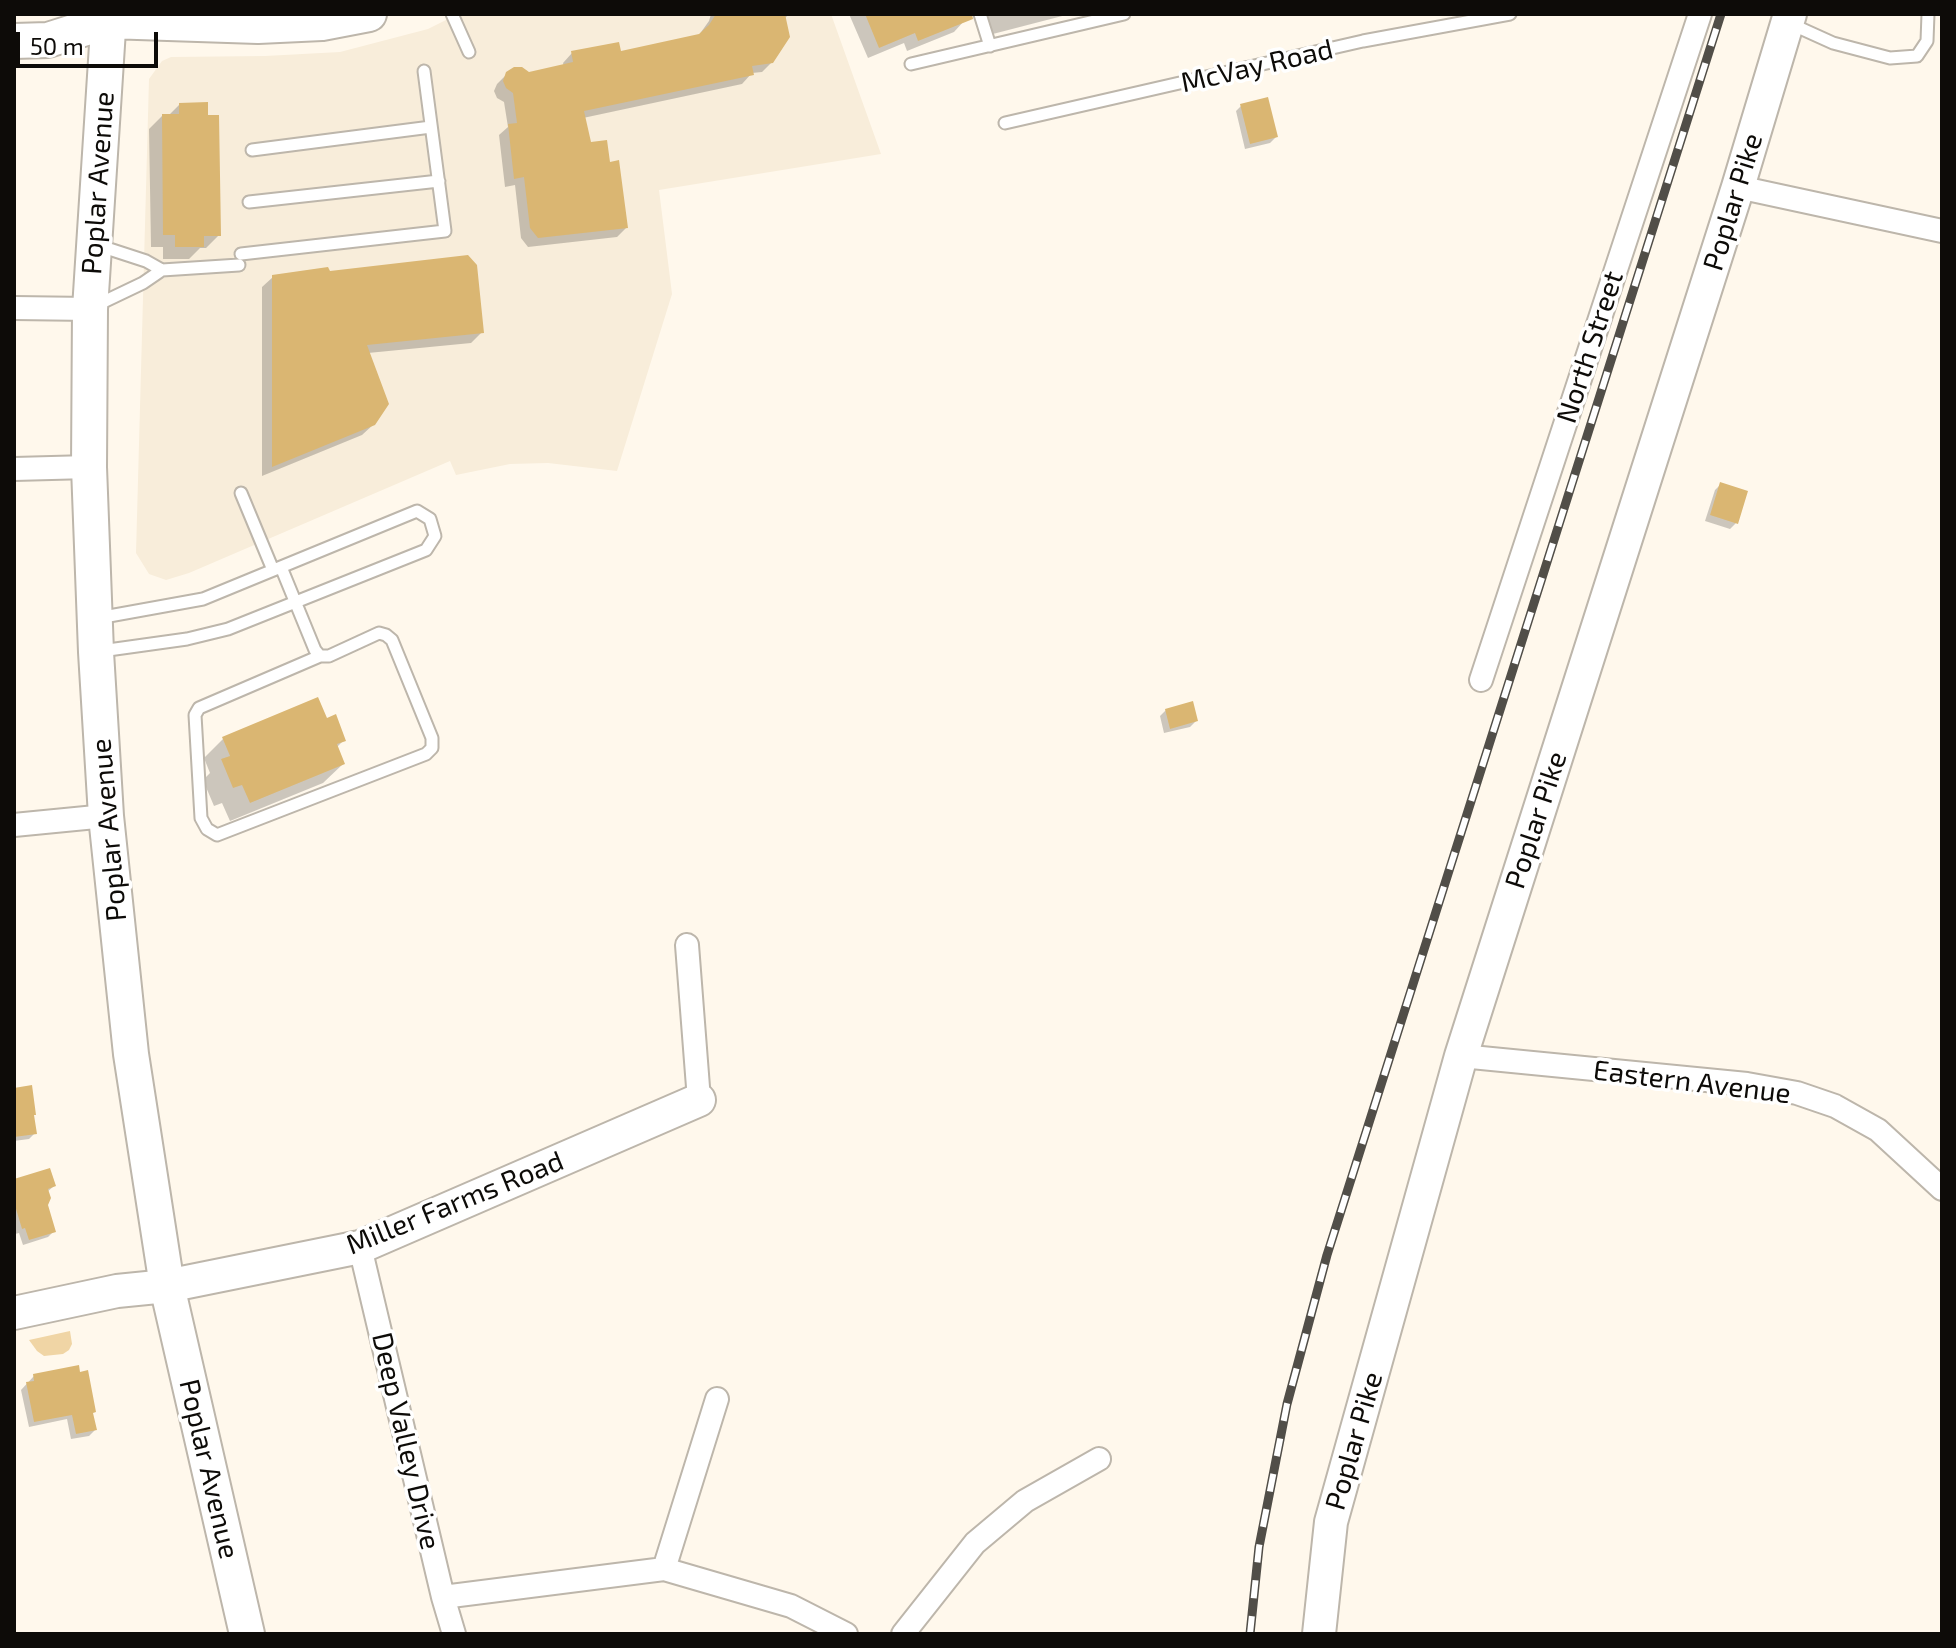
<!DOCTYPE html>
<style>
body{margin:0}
#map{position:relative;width:1956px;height:1648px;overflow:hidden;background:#fff8ec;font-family:"Exo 2",sans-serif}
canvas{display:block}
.frame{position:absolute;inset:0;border:16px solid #0d0b08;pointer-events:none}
.scale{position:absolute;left:16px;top:32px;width:142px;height:36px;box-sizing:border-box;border:4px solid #0d0b08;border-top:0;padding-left:10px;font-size:24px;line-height:28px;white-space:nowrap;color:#0d0b08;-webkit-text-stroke:6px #fff;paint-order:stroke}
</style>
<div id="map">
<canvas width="1956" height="1648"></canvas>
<div class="frame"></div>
<div class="scale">50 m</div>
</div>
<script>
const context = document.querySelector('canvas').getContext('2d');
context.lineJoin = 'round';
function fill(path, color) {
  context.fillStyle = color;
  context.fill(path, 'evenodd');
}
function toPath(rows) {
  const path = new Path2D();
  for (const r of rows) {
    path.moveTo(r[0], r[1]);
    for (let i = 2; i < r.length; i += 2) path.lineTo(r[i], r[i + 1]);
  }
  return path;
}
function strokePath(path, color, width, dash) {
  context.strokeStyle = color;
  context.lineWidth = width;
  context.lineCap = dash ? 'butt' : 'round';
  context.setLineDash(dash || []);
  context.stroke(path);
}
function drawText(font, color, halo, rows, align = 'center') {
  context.font = font + ' "Exo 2",sans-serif';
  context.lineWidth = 7;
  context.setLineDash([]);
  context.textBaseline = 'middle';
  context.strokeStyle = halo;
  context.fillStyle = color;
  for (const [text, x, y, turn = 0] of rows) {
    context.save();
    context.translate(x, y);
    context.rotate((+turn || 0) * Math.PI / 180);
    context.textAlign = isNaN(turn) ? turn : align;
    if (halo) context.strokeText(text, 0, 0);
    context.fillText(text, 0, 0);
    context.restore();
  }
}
const built = toPath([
 [458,14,831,14,881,154,659,190,672,294,617,471,548,463,510,464,456,475,450,461,189,573,166,580,149,574,136,553,149,79,162,61,171,57,265,56,340,52,428,29]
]);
const green = toPath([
 [70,1331,72,1344,69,1350,63,1354,44,1356,37,1351,29,1340]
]);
const shadow = toPath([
 [711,14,789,14,784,19,772,62,762,72,752,73,742,84,583,118,589,144,609,164,626,228,617,237,528,247,521,238,515,185,505,187,499,135,508,127,504,102,497,98,494,91,497,84,507,74,528,74,564,67,563,63,572,53,619,53,699,35,709,21],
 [849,14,962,14,965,20,954,32,907,51,904,43,868,58],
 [984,14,1070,14,989,35],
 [179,105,219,235,206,248,200,248,189,259,163,259,163,247,151,247,149,129,162,116,168,116],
 [1242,105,1276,137,1270,143,1245,149,1236,111],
 [273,277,482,332,471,343,368,353,374,424,362,435,262,476,262,287],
 [1721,484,1736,523,1730,529,1705,521,1715,490],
 [1166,710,1196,721,1190,727,1164,733,1160,716],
 [326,720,344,740,336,748,343,764,323,783,230,821,222,803,214,806,203,780,210,773,204,758,224,738],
 [14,1090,32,1116,35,1133,29,1139,14,1141],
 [14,1181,54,1186,47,1192,46,1205,54,1231,48,1237,23,1245,19,1233,15,1234],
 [34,1376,91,1414,95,1430,89,1436,71,1439,67,1419,29,1427,21,1390]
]);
const building = toPath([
 [716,14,785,14,790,37,773,63,752,66,754,75,584,111,591,142,607,140,610,162,619,160,628,228,538,238,530,228,524,177,514,179,508,124,517,123,513,93,506,88,503,81,506,72,514,67,522,67,529,72,573,62,571,51,619,42,621,51,699,34,709,25],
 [865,14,972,14,973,19,918,41,915,33,879,48],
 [1268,97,1278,137,1250,144,1240,104],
 [208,102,208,115,219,115,221,236,204,236,204,247,175,247,175,235,163,235,162,114,179,114,179,103],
 [468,255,477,265,484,333,367,345,389,404,375,425,272,467,272,275,328,267,330,271],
 [1720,482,1748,491,1738,524,1710,515],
 [318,697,327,718,336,714,346,741,337,744,345,764,250,803,242,785,233,788,221,759,230,756,222,737],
 [1193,701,1198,721,1170,729,1165,709],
 [32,1085,36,1115,34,1115,37,1134,14,1137,14,1088],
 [50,1168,56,1186,48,1189,51,1198,48,1205,56,1232,29,1240,25,1228,22,1229,14,1202,14,1179],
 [79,1365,80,1372,88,1370,96,1412,93,1413,97,1430,76,1434,72,1415,34,1422,26,1382,34,1381,33,1374]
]);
const lane = toPath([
 [452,14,469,52],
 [980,14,990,46],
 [1791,24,1833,43,1890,58,1917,56,1927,41,1928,14],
 [911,64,1124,14],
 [1005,123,1363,41,1510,14],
 [252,150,431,127],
 [249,202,439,181],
 [100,246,146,261,162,270],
 [241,254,445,231,424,71],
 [97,305,143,283,162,270,239,265],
 [241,493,273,570],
 [281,567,315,650,320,656,329,656,379,633,386,635,392,640,432,738,432,748,426,754,217,835,207,829,201,818,195,715,199,708,320,656],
 [98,618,203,599,417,511,430,519,435,536,426,550,228,629,187,639,101,651]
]);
const street = toPath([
 [1738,187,1942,231],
 [14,308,90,309],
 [14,469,89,467],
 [1481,680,1700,14],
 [14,825,106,816],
 [687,945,699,1100],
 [1461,1056,1747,1084,1797,1093,1835,1106,1878,1130,1942,1189],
 [360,1247,443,1597,454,1634],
 [664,1569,717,1399],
 [443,1597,664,1569,791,1606,846,1634],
 [903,1634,975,1543,1025,1501,1099,1459]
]);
const secondary = toPath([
 [14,1313,117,1291,167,1286,360,1247,699,1100],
 [1319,1634,1331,1522,1461,1056,1738,187,1790,14]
]);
const primary = toPath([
 [90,14,108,21,258,26,322,23,369,14],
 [109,14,90,309,89,467,96,652,106,816,131,1054,167,1286,247,1634],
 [14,41,48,40,108,21]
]);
const rail = toPath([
 [1250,1634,1259,1547,1287,1404,1327,1255,1721,14]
]);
const streetNames = [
 ["McVay Road",1257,66,-13],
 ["Poplar Avenue",98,183,-86],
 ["Poplar Pike",1733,202,-73],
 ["North Street",1590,347,-72],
 ["Poplar Pike",1536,820,-72],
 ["Poplar Avenue",109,830,-95],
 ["Eastern Avenue",1692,1082,7],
 ["Miller Farms Road",455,1203,-22],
 ["Deep Valley Drive",406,1441,77],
 ["Poplar Pike",1354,1441,-74],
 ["Poplar Avenue",209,1469,77]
];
fill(built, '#f8edda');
fill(green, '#f0d5a5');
fill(shadow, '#0003');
fill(building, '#dab672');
strokePath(lane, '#bdb6ab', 15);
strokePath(street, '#bdb6ab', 26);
strokePath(secondary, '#bdb6ab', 36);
strokePath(primary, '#bdb6ab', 38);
strokePath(lane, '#fff', 11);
strokePath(street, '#fff', 22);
strokePath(secondary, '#fff', 32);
strokePath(primary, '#fff', 34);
strokePath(rail, '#514e48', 9);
strokePath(rail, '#fff', 6, [18]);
drawText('28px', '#0d0b08', '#fff', streetNames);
</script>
